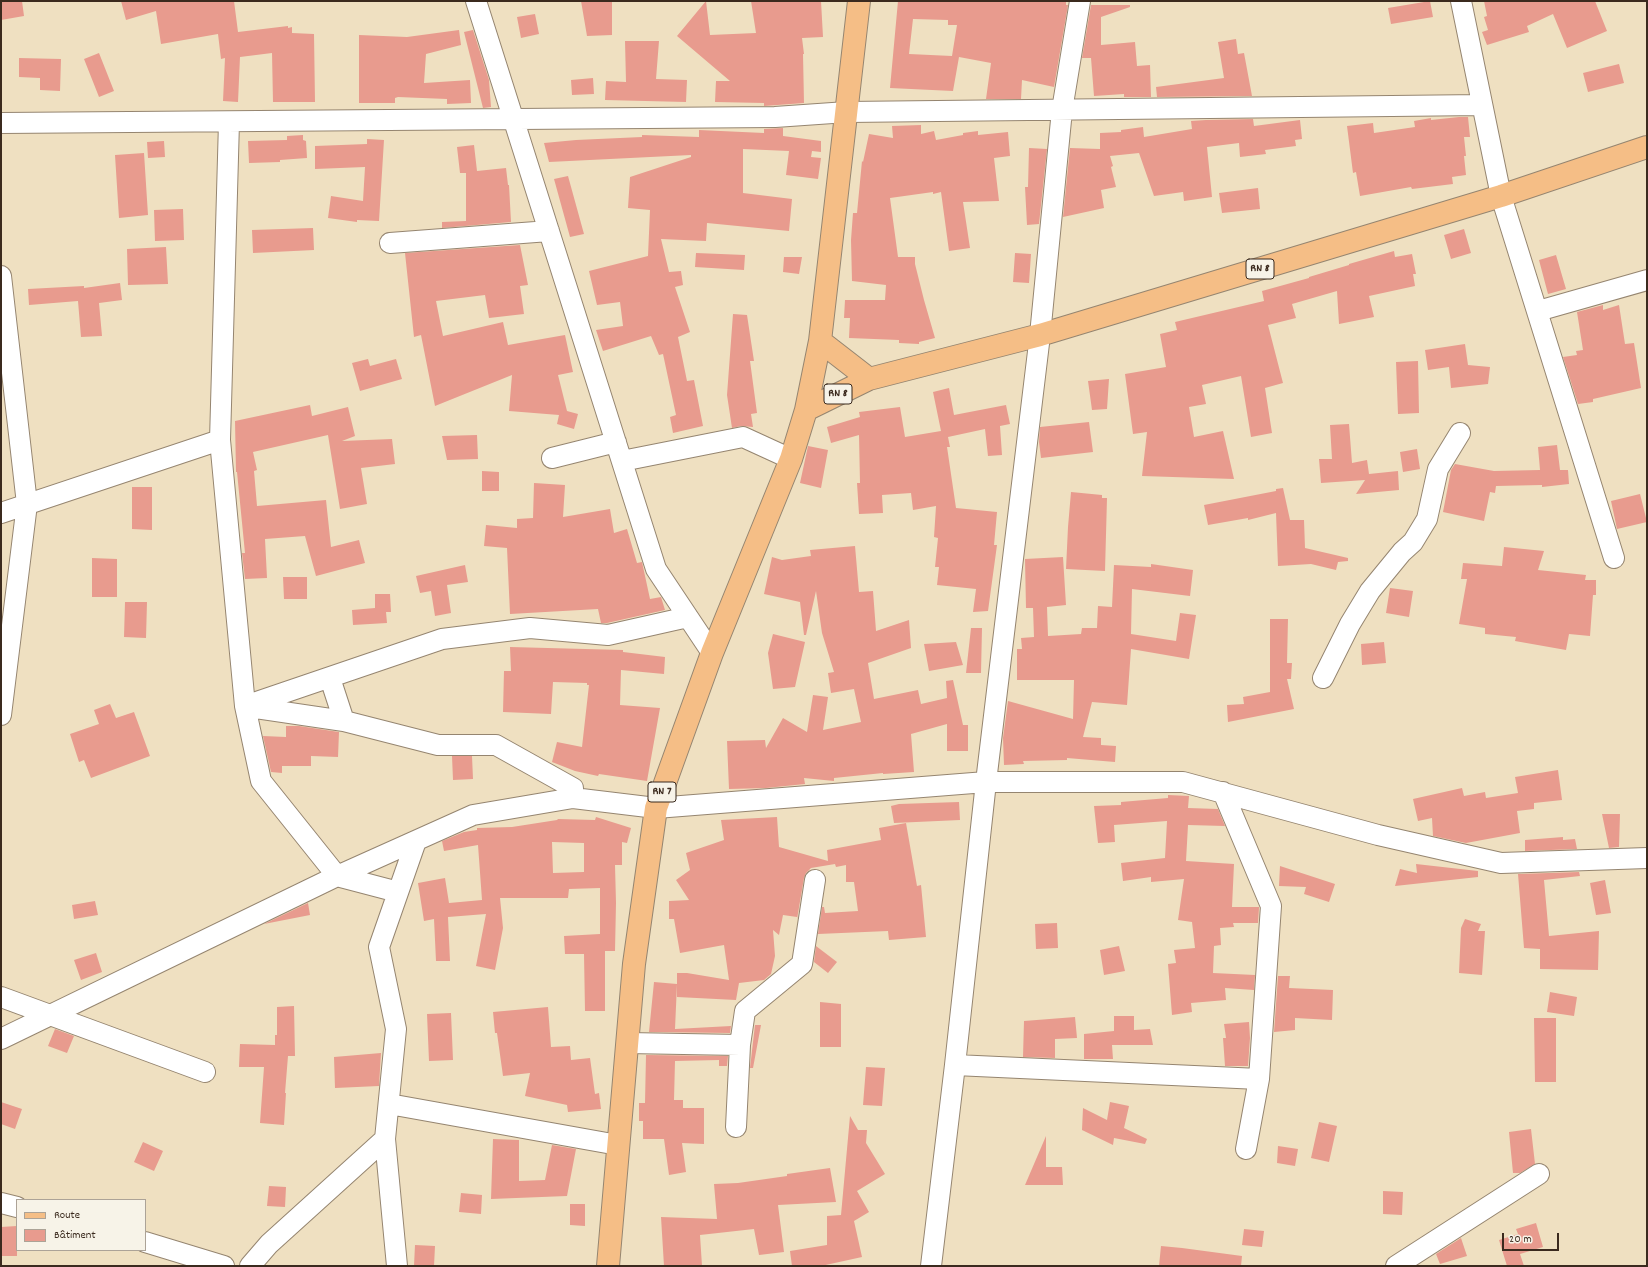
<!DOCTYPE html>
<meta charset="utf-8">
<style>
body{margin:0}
#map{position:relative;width:1648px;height:1267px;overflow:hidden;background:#efe0c1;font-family:Dekko,sans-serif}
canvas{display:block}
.frame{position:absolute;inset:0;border:2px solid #3b2a1e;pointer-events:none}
.legend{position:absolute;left:16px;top:1199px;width:130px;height:52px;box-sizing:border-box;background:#f7f3e8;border:1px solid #aca397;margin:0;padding:5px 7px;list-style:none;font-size:12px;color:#3b2a1e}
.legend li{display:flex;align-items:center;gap:8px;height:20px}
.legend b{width:20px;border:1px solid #aca397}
.scale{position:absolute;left:1502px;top:1233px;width:57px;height:18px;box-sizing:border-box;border:2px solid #3b2a1e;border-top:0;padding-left:5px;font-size:12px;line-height:14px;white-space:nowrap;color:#3b2a1e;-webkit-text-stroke:3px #f7f3e8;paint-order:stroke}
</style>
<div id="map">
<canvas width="1648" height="1267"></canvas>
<div class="frame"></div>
<ul class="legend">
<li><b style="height:5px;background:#f5be86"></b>Route</li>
<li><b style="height:11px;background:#e89b8e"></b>Bâtiment</li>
</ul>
<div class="scale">20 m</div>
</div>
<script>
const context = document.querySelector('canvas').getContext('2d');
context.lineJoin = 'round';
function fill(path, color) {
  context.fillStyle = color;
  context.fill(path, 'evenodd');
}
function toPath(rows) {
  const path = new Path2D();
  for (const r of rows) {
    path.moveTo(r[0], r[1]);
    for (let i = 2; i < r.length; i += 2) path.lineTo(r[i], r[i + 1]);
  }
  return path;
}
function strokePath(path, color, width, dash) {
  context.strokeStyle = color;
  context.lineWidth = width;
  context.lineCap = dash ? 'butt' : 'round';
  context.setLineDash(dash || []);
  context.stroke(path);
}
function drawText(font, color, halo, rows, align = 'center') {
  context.font = font + ' Dekko,sans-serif';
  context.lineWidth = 3.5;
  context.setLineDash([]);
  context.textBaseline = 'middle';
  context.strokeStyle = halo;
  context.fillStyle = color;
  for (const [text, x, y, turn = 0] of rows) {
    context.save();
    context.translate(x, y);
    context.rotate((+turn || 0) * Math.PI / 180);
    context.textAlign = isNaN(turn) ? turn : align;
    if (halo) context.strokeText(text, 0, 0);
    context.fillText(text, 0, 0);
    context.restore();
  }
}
const building = toPath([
 [1,1,22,1,24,16,1,20],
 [121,1,234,1,238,32,288,26,288,28,292,27,292,33,314,34,315,102,273,102,272,53,240,57,238,102,223,101,225,58,221,59,218,34,161,44,156,11,126,20],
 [581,1,612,1,612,35,587,36],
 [706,1,710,35,756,33,751,1,821,1,823,37,802,38,804,54,803,54,804,103,764,106,764,103,715,102,716,81,730,81,677,36],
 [898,1,1066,1,1066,5,1068,5,1054,87,1022,80,1021,99,986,99,991,63,959,57,953,91,890,88],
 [913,19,948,20,948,25,957,25,952,56,909,54],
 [1430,1,1433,17,1391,24,1388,8],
 [1484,1,1595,1,1607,31,1567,48,1553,14,1527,26,1529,32,1487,45,1482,32,1488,30,1484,17,1487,16],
 [1091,5,1130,5,1130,7,1101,17,1101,45,1135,42,1137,66,1150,65,1151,97,1124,97,1124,94,1094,96,1091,58,1082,58],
 [535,14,539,34,521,38,517,17],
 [459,30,461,45,426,54,424,83,470,80,471,103,447,104,447,99,398,97,395,98,395,103,359,103,359,35,407,37],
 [473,30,489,80,491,107,483,108,464,32],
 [1236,39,1238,54,1244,53,1252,96,1157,97,1156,87,1224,78,1218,42],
 [625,41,659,41,656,79,687,80,686,102,605,100,606,81,626,82],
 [99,53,114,91,99,97,84,59],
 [19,58,61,59,60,91,40,90,40,78,19,77],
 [1619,64,1624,83,1588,92,1583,73],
 [593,78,594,94,572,95,571,80],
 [1459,117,1468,117,1470,137,1464,137,1466,156,1464,156,1466,175,1452,177,1453,184,1412,189,1411,187,1360,196,1356,172,1353,173,1347,126,1373,123,1374,133,1415,127,1414,121,1431,118,1431,120],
 [1253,119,1254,126,1300,120,1302,139,1295,140,1296,146,1265,150,1266,154,1240,157,1239,143,1207,147,1212,197,1184,201,1183,192,1154,196,1139,153,1110,156,1113,166,1111,167,1116,187,1101,190,1104,208,1063,217,1070,148,1100,149,1100,133,1121,132,1121,130,1143,127,1144,137,1192,129,1191,121,1206,120],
 [921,125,921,134,934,131,936,140,963,135,963,133,978,131,978,135,1008,132,1010,156,994,158,999,201,963,202,970,248,949,251,941,192,933,194,933,192,890,198,898,257,915,257,915,264,924,300,935,338,919,342,919,344,899,343,899,340,849,338,850,318,844,318,845,300,885,300,886,285,852,281,851,240,853,213,857,213,862,161,863,162,869,134,893,138,892,126],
 [783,128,783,136,821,141,821,152,812,151,811,157,821,158,818,179,786,175,789,151,743,149,743,193,792,199,789,231,707,223,706,241,661,239,669,272,681,271,683,285,675,287,690,332,678,337,687,381,694,380,703,426,673,433,670,417,676,415,663,354,659,355,651,336,603,351,596,330,623,326,620,302,597,305,589,271,648,256,650,210,628,208,630,177,691,157,691,155,549,162,544,143,576,140,642,137,642,135,699,137,699,130,764,133,764,129],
 [303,135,303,140,306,141,307,158,280,160,280,162,249,163,248,141,287,140,287,136],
 [367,139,384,140,379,221,357,220,357,222,328,218,331,196,363,201,365,167,315,169,315,146,367,144],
 [164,141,165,157,148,158,147,142],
 [474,145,477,171,506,168,508,185,509,185,511,222,442,228,442,222,466,221,466,173,460,173,457,147],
 [1029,148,1047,149,1039,224,1027,225,1025,187,1028,187],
 [144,153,148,215,119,218,115,155],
 [568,176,584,234,570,237,554,179],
 [1258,188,1260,209,1222,213,1219,193],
 [183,209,184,240,155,241,154,210],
 [313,228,314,250,253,253,252,230],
 [1464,229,1471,253,1451,259,1444,235],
 [520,245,528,285,520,286,524,314,489,318,485,295,436,301,443,336,503,322,508,345,565,335,573,372,558,375,567,411,578,414,574,429,557,424,559,415,509,411,512,375,435,406,421,335,414,337,405,253],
 [166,247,168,284,128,285,127,249],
 [1394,251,1395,257,1412,254,1416,274,1413,274,1415,286,1369,296,1374,317,1339,324,1337,291,1292,304,1296,318,1268,325,1283,383,1265,388,1272,433,1251,437,1241,376,1202,385,1206,404,1189,407,1194,437,1223,431,1234,479,1142,476,1147,432,1133,434,1125,374,1166,367,1160,334,1177,330,1175,322,1264,301,1262,291,1309,278,1309,277,1349,265,1349,264],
 [696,253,745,255,744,270,695,267],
 [1015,253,1031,254,1029,283,1013,282],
 [1556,255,1566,289,1548,294,1539,260],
 [784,257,802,257,799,274,783,272],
 [120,283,122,300,99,303,102,336,81,337,78,301,29,305,28,289,84,286,84,288],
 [1603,305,1603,310,1619,305,1625,344,1634,343,1641,388,1593,399,1593,402,1578,404,1563,357,1577,355,1576,351,1583,350,1577,312],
 [733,314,747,315,754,361,750,361,757,413,751,414,753,427,741,426,732,428,727,395],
 [1465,344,1468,365,1490,367,1488,384,1451,388,1449,367,1428,370,1425,350],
 [368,359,370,366,396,359,402,379,360,391,352,363],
 [1418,361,1419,413,1398,414,1396,362],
 [1109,379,1107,409,1092,410,1088,381],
 [949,388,954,415,1006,405,1010,424,1000,426,1002,455,988,456,985,429,948,437,950,447,947,447,956,508,997,512,994,545,997,545,988,611,973,612,976,589,937,585,939,567,935,567,938,538,934,537,936,506,913,510,911,493,882,495,883,513,859,514,857,483,860,483,859,435,831,443,827,427,860,417,859,412,900,407,905,437,941,431,933,392],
 [310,405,312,416,348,407,355,436,342,441,392,439,395,464,361,468,367,504,340,509,328,435,253,452,257,470,254,471,257,506,326,500,331,547,359,540,365,563,316,576,305,536,265,539,267,578,245,579,242,553,245,553,237,472,236,472,235,421],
 [1089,422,1093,452,1041,458,1039,442,1040,427],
 [1349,424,1352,463,1367,460,1369,474,1398,471,1399,490,1356,494,1365,480,1321,483,1319,459,1332,459,1330,425],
 [477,435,478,459,447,460,442,436],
 [1557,445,1560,470,1568,470,1569,484,1542,487,1542,485,1496,486,1495,493,1490,492,1484,521,1443,512,1451,470,1455,464,1494,471,1540,470,1538,447],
 [808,446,828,450,821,488,800,483],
 [1417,449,1420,469,1403,472,1400,452],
 [482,471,499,472,499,491,482,491],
 [534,483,565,485,563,517,610,509,614,533,627,529,637,563,642,562,650,599,661,597,665,610,607,623,601,623,598,609,510,614,507,548,484,546,486,525,517,528,517,519,533,518],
 [132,487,152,487,152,530,132,529],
 [1283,488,1290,520,1304,520,1305,548,1348,558,1348,561,1338,562,1336,570,1311,564,1278,566,1276,513,1248,520,1248,518,1208,525,1204,505,1276,491,1276,489],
 [1071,492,1102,495,1102,498,1107,498,1105,571,1066,569,1068,527],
 [1640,494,1647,522,1617,529,1611,501],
 [855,546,859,592,873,591,876,631,909,620,911,648,868,663,874,699,918,690,921,704,947,698,946,681,953,680,963,725,968,725,968,751,947,751,947,724,911,734,914,772,883,774,883,773,834,778,834,781,804,778,805,784,766,788,729,789,727,741,765,740,766,748,783,718,807,732,813,695,828,697,823,730,861,722,854,689,831,693,828,673,834,672,822,633,816,591,806,635,804,635,800,602,764,594,772,557,782,560,811,556,810,550],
 [1504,547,1544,551,1538,570,1586,575,1585,580,1596,580,1596,595,1593,595,1590,636,1569,634,1566,650,1515,641,1516,637,1485,634,1485,628,1459,624,1467,579,1461,579,1463,563,1502,566],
 [1063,557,1066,605,1047,607,1048,636,1081,634,1082,628,1097,628,1098,606,1112,607,1114,565,1151,567,1151,564,1193,570,1190,596,1132,589,1131,634,1176,641,1180,613,1196,615,1189,659,1131,649,1127,705,1092,702,1083,737,1101,738,1101,745,1116,746,1115,762,1067,758,1067,760,1023,761,1024,764,1004,765,1003,738,1008,701,1073,719,1074,680,1017,680,1017,649,1022,649,1021,638,1034,637,1033,608,1026,608,1025,559],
 [92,558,117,559,117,597,92,597],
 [465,565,468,582,447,585,451,613,435,616,431,591,420,593,416,576],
 [283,577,307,577,307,599,284,599],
 [1390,588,1413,591,1409,617,1386,613],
 [375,594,390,594,391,612,386,612,387,623,353,625,352,610,375,608],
 [125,602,147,602,146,638,124,637],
 [1270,619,1288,619,1287,663,1292,663,1291,679,1287,679,1294,709,1228,722,1227,705,1244,704,1243,697,1270,692],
 [971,628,982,628,981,673,966,673],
 [773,634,805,642,795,687,773,689,768,653],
 [956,642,963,665,929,671,924,644],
 [1384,642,1386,663,1362,665,1361,644],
 [510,647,623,650,623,652,665,657,664,674,621,670,620,705,660,708,647,781,599,774,598,776,575,771,552,762,557,742,582,747,589,685,587,685,587,683,553,682,551,714,503,712,504,671,511,671],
 [110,704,116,718,134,712,150,756,91,778,84,760,79,762,70,734,99,724,94,710],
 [286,726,299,726,339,732,338,757,311,756,311,766,282,766,282,773,271,772,263,736,286,737],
 [452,756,472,756,473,779,453,780],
 [1558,770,1562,800,1534,803,1534,809,1517,811,1520,833,1466,843,1433,836,1432,818,1418,821,1413,799,1462,788,1464,796,1485,792,1486,798,1518,793,1515,777],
 [1168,795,1189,796,1188,808,1218,809,1225,826,1188,825,1186,861,1234,864,1232,907,1259,907,1259,908,1258,923,1233,923,1234,927,1220,928,1221,945,1214,946,1213,973,1255,975,1254,990,1225,988,1226,1000,1191,1003,1192,1012,1172,1015,1168,964,1176,963,1174,950,1195,948,1192,922,1178,920,1184,879,1151,882,1151,877,1123,881,1121,863,1165,858,1167,821,1114,825,1115,842,1098,843,1094,806,1121,805,1121,802,1168,798],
 [959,802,960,820,894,823,891,806,899,804],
 [1602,814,1620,814,1619,847,1609,848],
 [596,817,631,828,627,843,622,842,622,865,615,865,616,903,615,951,605,951,605,1011,585,1011,584,954,565,954,564,936,600,934,600,888,569,889,568,898,500,898,503,928,495,970,476,966,486,914,448,917,450,961,436,961,434,919,424,921,418,883,445,878,449,903,482,900,478,845,444,851,442,841,464,832,477,830,477,828,512,827,557,820,558,819,595,820],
 [552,842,584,843,584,872,553,873],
 [777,817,779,847,828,861,827,850,881,840,879,828,906,823,917,886,921,885,926,937,889,940,888,931,818,934,822,907,824,907,825,913,858,911,854,882,846,882,846,865,836,867,835,864,811,868,806,873,804,878,797,919,797,917,783,915,779,935,773,930,775,956,771,974,764,980,739,983,736,1000,677,997,677,973,687,973,729,980,724,945,680,953,674,919,669,919,669,901,689,900,676,880,690,870,686,853,724,840,721,820],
 [1563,837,1563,840,1575,839,1577,849,1525,851,1525,840],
 [1416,864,1478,871,1478,877,1395,886,1400,869,1417,873],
 [1280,866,1335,884,1329,902,1304,894,1306,887,1279,886],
 [1579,872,1580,876,1544,880,1549,936,1599,931,1598,970,1540,969,1540,949,1524,948,1518,874],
 [1605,880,1611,913,1596,915,1590,883],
 [95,901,98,915,74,919,72,905],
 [308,903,310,915,264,924],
 [1465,919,1481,924,1478,931,1485,931,1482,975,1459,973,1461,928],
 [1057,923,1058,948,1036,949,1035,924],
 [816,946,837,962,828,973,814,962],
 [1119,946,1125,971,1104,975,1100,950],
 [96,953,102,972,81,980,74,960],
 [1278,976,1290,976,1289,988,1333,990,1332,1020,1295,1018,1295,1030,1274,1032],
 [654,982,677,984,675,1029,731,1026,730,1033,649,1032],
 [1550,992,1577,997,1574,1016,1547,1012],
 [820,1002,841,1004,841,1047,820,1047],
 [294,1006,295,1056,288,1056,285,1093,286,1093,284,1125,260,1123,264,1067,239,1067,240,1044,275,1045,275,1035,277,1035,277,1007],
 [548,1007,551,1047,570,1046,571,1060,590,1058,595,1094,599,1093,601,1109,568,1112,567,1105,525,1096,530,1073,503,1076,497,1033,495,1033,493,1012],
 [451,1013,453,1060,429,1061,427,1014],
 [1114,1016,1134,1016,1134,1030,1150,1029,1153,1045,1112,1045,1113,1059,1084,1059,1084,1034,1114,1031],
 [1075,1017,1077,1038,1055,1039,1055,1058,1023,1057,1024,1021],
 [1534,1018,1556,1018,1556,1082,1535,1082],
 [1249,1022,1250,1038,1248,1066,1225,1066,1223,1038,1226,1038,1224,1024],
 [755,1025,761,1025,753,1068,750,1068],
 [55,1029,74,1036,67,1053,48,1046],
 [381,1053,379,1086,335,1088,334,1057],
 [646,1055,728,1056,727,1066,719,1066,719,1060,675,1061,674,1100,683,1100,683,1108,704,1108,704,1144,682,1143,686,1172,669,1175,664,1139,643,1139,643,1121,639,1121,639,1103,645,1103],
 [866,1067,885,1068,882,1106,863,1105],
 [1,1102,22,1109,15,1129,1,1124],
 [1110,1102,1129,1106,1124,1128,1147,1139,1145,1144,1114,1138,1113,1145,1082,1130,1083,1108,1107,1120],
 [850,1116,858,1130,867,1130,866,1143,885,1174,857,1191,869,1212,854,1221,862,1257,821,1266,792,1266,790,1251,827,1245,827,1216,841,1215],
 [1319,1122,1337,1126,1329,1162,1311,1158],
 [1531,1129,1535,1164,1520,1173,1513,1173,1509,1132],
 [1046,1136,1046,1167,1062,1167,1063,1185,1025,1185],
 [493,1139,519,1140,519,1181,545,1180,552,1145,576,1149,567,1196,491,1199],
 [143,1142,163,1151,154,1171,134,1162],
 [1278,1146,1298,1149,1295,1166,1277,1163],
 [830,1168,836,1202,778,1205,784,1252,759,1255,754,1229,700,1235,702,1266,664,1266,661,1217,717,1219,714,1184,738,1183,787,1176,787,1174],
 [269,1186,286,1187,285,1207,267,1206],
 [1383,1191,1403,1192,1402,1215,1383,1214],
 [461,1193,482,1195,481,1214,459,1212],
 [570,1204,585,1204,585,1226,570,1225],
 [1536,1223,1543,1247,1520,1254,1524,1266,1507,1266,1499,1240,1518,1234,1516,1229],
 [17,1226,17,1256,1,1256,1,1227],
 [1244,1229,1264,1231,1262,1247,1242,1245],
 [1461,1238,1467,1256,1440,1264,1436,1254],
 [415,1245,435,1246,434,1266,414,1266],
 [1161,1246,1182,1248,1242,1256,1241,1266,1159,1266]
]);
const street = toPath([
 [476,1,656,569,712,653],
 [1461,1,1501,196,1614,558],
 [229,122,220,440,245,706,261,781,337,876,398,892],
 [1,123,775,117,847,112,1482,105],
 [390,243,549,231],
 [1,276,27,504,1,715],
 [1538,311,1647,280],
 [552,458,616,442],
 [622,461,743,437,791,459],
 [1,513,220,440],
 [330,678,344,721],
 [1323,678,1350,624,1370,591,1402,552,1413,542,1427,519,1438,469,1460,433],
 [245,706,442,639,530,628,608,635,688,617],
 [249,707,344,721,438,745,496,745,573,788,573,798],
 [1223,792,1271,906,1259,1079,1246,1149],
 [1,997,205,1072],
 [1,1039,337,876,473,815,573,798,656,808,986,782,1183,782,1378,835,1501,863,1647,858],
 [627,1043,740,1045],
 [955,1065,1259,1079],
 [389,1104,618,1145],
 [736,1127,740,1045,745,1011,802,964,815,880],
 [1,1203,17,1207],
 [145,1242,224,1266],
 [250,1266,269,1244,385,1139],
 [397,1266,385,1139,396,1029,379,947,416,841],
 [931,1266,955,1065,986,782,1040,335,1062,110,1080,1],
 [1396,1266,1539,1174]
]);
const primary = toPath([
 [820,341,869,379],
 [806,410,869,379,1040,335,1501,196,1647,147],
 [608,1266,634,964,656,808,712,653,791,459,806,410,820,341,859,1]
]);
const shields = [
 [1260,269,28],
 [838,394,28],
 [662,792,28]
];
const shieldNames = [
 ["RN 8",1260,269],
 ["RN 8",838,394],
 ["RN 7",662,792]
];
fill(building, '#e89b8e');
strokePath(street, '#958570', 22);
strokePath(primary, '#958570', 24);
strokePath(street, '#fff', 20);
strokePath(primary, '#f5be86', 22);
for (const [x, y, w] of shields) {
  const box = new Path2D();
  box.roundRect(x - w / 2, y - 10, w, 20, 3);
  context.fillStyle = '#f7f3e8';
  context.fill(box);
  strokePath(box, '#3b2a1e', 1);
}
drawText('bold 12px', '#3b2a1e', null, shieldNames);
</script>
